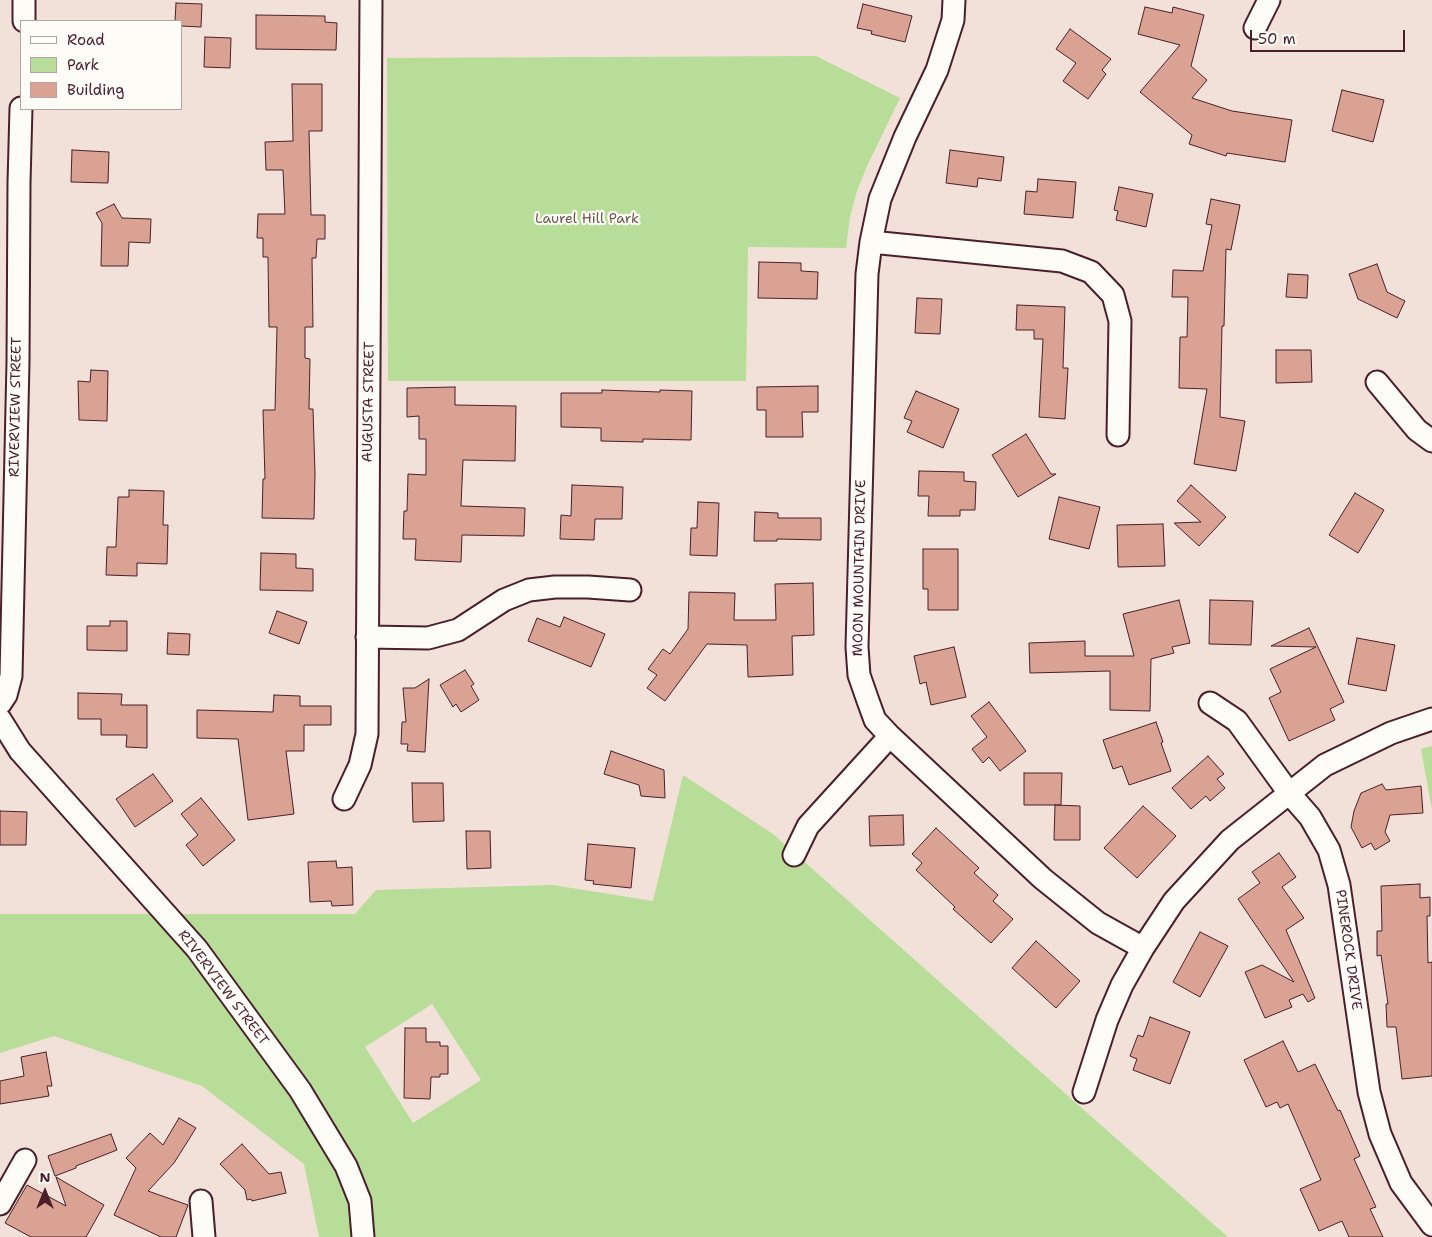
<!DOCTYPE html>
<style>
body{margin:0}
#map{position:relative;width:1432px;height:1237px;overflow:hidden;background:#f2e1d9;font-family:"Shantell Sans",sans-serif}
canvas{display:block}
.legend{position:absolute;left:20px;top:20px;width:162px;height:90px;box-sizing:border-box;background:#fdfcf7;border:1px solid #b5a4a5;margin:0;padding:6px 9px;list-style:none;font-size:15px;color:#4a1f2b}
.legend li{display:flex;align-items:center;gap:10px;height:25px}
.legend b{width:25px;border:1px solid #b5a4a5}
.north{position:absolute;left:20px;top:1167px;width:50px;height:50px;-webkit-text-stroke:4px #fdfcf7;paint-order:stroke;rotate:0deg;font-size:14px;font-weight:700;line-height:20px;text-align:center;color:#4a1f2b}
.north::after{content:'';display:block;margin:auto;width:18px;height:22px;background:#4a1f2b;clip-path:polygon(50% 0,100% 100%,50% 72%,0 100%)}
.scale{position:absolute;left:1250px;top:30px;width:155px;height:22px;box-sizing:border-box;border:2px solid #4a1f2b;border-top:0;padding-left:6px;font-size:15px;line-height:18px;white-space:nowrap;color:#4a1f2b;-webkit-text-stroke:4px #fdfcf7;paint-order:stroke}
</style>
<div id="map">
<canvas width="1432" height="1237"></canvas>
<ul class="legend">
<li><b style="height:6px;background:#fdfcf7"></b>Road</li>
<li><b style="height:14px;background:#b7dd98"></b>Park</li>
<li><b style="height:14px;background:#d9a293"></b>Building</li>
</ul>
<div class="north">N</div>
<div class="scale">50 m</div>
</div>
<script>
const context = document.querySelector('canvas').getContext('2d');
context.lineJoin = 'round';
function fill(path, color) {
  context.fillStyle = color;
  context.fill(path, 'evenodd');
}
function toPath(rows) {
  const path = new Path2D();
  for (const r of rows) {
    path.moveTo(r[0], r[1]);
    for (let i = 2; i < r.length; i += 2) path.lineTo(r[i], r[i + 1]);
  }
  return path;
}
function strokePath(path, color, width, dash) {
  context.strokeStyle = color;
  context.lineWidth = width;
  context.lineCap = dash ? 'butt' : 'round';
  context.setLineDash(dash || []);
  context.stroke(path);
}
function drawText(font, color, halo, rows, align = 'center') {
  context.font = font + ' "Shantell Sans",sans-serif';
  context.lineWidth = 4.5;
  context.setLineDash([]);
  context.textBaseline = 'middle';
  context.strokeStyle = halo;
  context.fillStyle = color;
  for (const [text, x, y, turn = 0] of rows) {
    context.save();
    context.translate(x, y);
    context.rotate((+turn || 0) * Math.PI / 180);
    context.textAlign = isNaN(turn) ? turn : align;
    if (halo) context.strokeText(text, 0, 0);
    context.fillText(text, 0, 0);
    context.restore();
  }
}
const green = toPath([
 [816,56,900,98,867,166,857,191,850,217,846,248,748,247,746,381,388,381,387,58],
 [1432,746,1432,810,1421,749],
 [683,775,773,834,1059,1088,1228,1237,319,1237,304,1164,202,1086,54,1036,0,1053,0,914,355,914,376,890,553,885,653,901],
 [432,1004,481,1080,413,1123,365,1047]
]);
const building = toPath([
 [176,3,202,4,201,27,181,26,181,21,175,21,176,3],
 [863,4,912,16,905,42,871,34,872,31,857,28,863,4],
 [1145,7,1172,13,1173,7,1204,15,1191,66,1207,80,1192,98,1232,111,1292,120,1285,162,1227,153,1226,156,1189,144,1192,135,1140,92,1180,45,1138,34,1145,7],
 [256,15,325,16,325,22,337,23,336,50,256,49,256,15],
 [1070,29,1111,59,1102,70,1106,74,1088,99,1063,81,1076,63,1056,49,1070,29],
 [205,37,231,38,230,68,204,67,205,37],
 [292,84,322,84,322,131,309,131,311,215,325,215,325,239,317,239,316,258,312,258,313,327,305,327,305,358,310,359,309,409,313,409,315,474,314,519,262,518,263,479,265,479,263,410,275,410,277,327,269,327,268,257,263,257,263,238,257,238,258,214,285,214,283,170,266,170,265,142,293,141,292,84],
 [1342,90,1384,100,1373,142,1332,131,1342,90],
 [72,150,109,152,108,183,71,182,72,150],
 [950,150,1004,157,1001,181,978,178,977,187,946,183,950,150],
 [1038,179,1076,182,1073,218,1024,214,1026,191,1037,192,1038,179],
 [1119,187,1153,194,1146,227,1116,220,1118,211,1114,210,1119,187],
 [1211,199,1240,205,1231,250,1226,249,1224,326,1222,326,1220,417,1245,421,1236,471,1194,464,1207,389,1179,388,1180,337,1187,337,1188,297,1172,297,1173,270,1203,271,1212,225,1206,224,1211,199],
 [114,204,122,218,151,219,150,243,129,242,128,266,101,266,102,223,96,213,114,204],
 [759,262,801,263,801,271,818,272,817,299,758,298,759,262],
 [1377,264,1387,292,1405,301,1397,318,1358,299,1349,274,1377,264],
 [1288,274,1308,275,1307,298,1286,297,1288,274],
 [917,298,942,299,940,334,915,333,917,298],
 [1017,305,1065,307,1063,368,1068,368,1065,419,1039,417,1043,339,1034,339,1034,330,1016,330,1017,305],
 [1276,350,1311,350,1312,382,1276,383,1276,350],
 [91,370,108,371,107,421,79,420,78,381,90,382,91,370],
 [818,386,818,412,802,412,803,437,766,437,766,410,757,410,757,387,818,386],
 [455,387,455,405,516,406,515,461,463,460,461,506,525,508,524,536,462,535,461,562,415,560,416,539,403,539,404,511,407,511,408,474,426,475,426,439,419,439,419,416,407,417,407,388,455,387],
 [602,390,660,392,660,390,692,391,691,440,643,439,643,442,601,441,601,428,561,427,561,393,602,393,602,390],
 [916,391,959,409,943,448,907,432,912,421,904,418,916,391],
 [1026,434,1051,474,1056,474,1018,497,992,455,1026,434],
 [919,471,964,472,964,481,976,482,975,510,960,510,960,516,928,516,929,496,918,496,919,471],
 [572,485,623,487,622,519,595,519,594,540,560,539,561,515,571,516,572,485],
 [1191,485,1226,517,1199,546,1174,523,1201,522,1177,501,1191,485],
 [129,490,164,491,163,525,168,525,167,564,137,563,137,576,106,575,107,547,116,547,118,497,129,497,129,490],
 [1355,493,1384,510,1358,553,1329,535,1355,493],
 [1059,497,1100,507,1089,549,1049,539,1059,497],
 [698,502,719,503,717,556,690,555,691,528,697,528,698,502],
 [755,512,778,513,778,518,821,518,821,540,777,539,777,541,754,541,755,512],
 [1163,524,1165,566,1118,567,1117,525,1163,524],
 [923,549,958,549,958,610,928,610,928,589,923,589,923,549],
 [261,553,296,554,296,568,313,569,313,591,260,590,261,553],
 [813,583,814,635,792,636,793,675,748,677,747,645,707,644,665,701,647,688,657,675,648,669,663,649,670,654,688,629,689,592,735,593,734,620,776,620,775,584,813,583],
 [1179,600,1190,643,1172,647,1174,653,1151,659,1150,711,1110,710,1110,671,1030,673,1029,643,1085,641,1085,656,1134,656,1123,614,1179,600],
 [1210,600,1253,601,1251,645,1209,644,1210,600],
 [277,611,307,622,299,644,269,633,277,611],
 [564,617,605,634,591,667,528,641,537,618,560,627,564,617],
 [110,621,127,621,127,651,87,650,87,626,110,626,110,621],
 [1309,628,1344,702,1330,709,1335,720,1289,741,1269,698,1281,692,1270,669,1316,647,1271,646,1309,628],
 [168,633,190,634,189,655,167,654,168,633],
 [1357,638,1395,645,1386,691,1348,684,1357,638],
 [954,647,966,697,931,705,926,682,920,684,914,656,954,647],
 [465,670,474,684,471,686,479,700,461,712,456,704,453,707,440,685,465,670],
 [429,679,425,752,407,751,408,744,401,744,402,722,406,722,403,688,415,688,429,679],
 [78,693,122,694,121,705,147,705,147,748,126,747,127,735,101,735,101,719,78,719,78,693],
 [274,695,300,696,300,706,331,706,331,725,304,725,304,751,286,751,294,814,248,820,238,739,197,738,197,710,273,712,274,695],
 [989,702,1026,751,1000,771,989,757,983,763,972,749,987,737,971,716,989,702],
 [1156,722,1163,742,1161,743,1171,771,1129,785,1122,766,1113,769,1103,740,1156,722],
 [611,751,664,770,665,798,641,796,639,785,604,774,611,751],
 [1208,756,1224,774,1217,779,1225,788,1210,801,1206,796,1191,809,1172,788,1208,756],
 [1024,773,1062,773,1061,805,1024,805,1024,773],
 [153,774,173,801,135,827,116,799,153,774],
 [412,783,443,783,444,821,413,822,412,783],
 [1382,784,1386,790,1421,786,1423,813,1390,815,1385,832,1390,841,1375,850,1371,843,1362,848,1351,827,1354,811,1361,793,1382,784],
 [201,798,235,840,203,866,186,845,198,835,181,814,201,798],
 [1055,805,1080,806,1080,840,1054,840,1055,805],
 [1143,806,1176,836,1137,878,1104,848,1143,806],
 [0,811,27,812,26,845,0,845,0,811],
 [903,815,904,845,870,846,869,816,903,815],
 [936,828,979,868,974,873,998,895,993,901,1013,919,991,943,953,909,955,907,916,870,922,863,912,854,936,828],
 [466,831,490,831,491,868,467,869,466,831],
 [588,844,635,848,631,888,593,884,594,881,585,880,588,844],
 [1279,853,1296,877,1282,887,1304,918,1286,930,1315,998,1308,1002,1303,994,1289,1000,1292,1007,1265,1018,1245,972,1262,965,1294,982,1238,899,1260,883,1252,872,1279,853],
 [336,861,337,868,352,867,353,905,332,906,331,901,310,902,308,862,336,861],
 [1420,884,1420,898,1430,897,1430,916,1427,916,1428,963,1432,962,1432,1076,1402,1079,1396,1027,1387,1027,1386,1004,1388,1004,1381,955,1377,956,1377,931,1382,931,1381,886,1420,884],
 [1200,932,1228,946,1200,997,1173,982,1200,932],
 [1036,941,1080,981,1056,1008,1012,968,1036,941],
 [1150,1017,1190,1032,1170,1084,1133,1070,1137,1059,1130,1056,1138,1035,1143,1037,1150,1017],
 [405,1028,426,1028,426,1042,440,1042,440,1046,448,1046,448,1074,440,1074,440,1077,431,1077,430,1099,404,1098,405,1028],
 [1283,1041,1298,1072,1315,1064,1338,1111,1340,1110,1360,1156,1354,1159,1376,1207,1370,1209,1383,1237,1349,1237,1342,1221,1319,1231,1300,1189,1321,1180,1288,1104,1280,1108,1277,1102,1266,1107,1244,1060,1283,1041],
 [46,1052,52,1086,47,1086,49,1096,0,1104,0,1081,24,1076,21,1057,46,1052],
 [179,1118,196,1128,174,1163,148,1191,188,1205,176,1237,161,1237,114,1215,136,1168,126,1158,150,1133,163,1145,179,1118],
 [111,1134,117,1150,76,1166,76,1168,55,1176,48,1156,111,1134],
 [242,1144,269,1174,281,1172,286,1193,252,1201,251,1199,247,1200,245,1190,220,1164,242,1144],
 [56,1177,104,1205,86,1237,31,1237,5,1223,27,1185,66,1206,56,1177]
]);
const minor = toPath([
 [954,0,953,20,937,70,905,137,880,199,871,242,867,274,857,647,859,675,867,698,875,720,890,736,1043,879,1098,923,1143,948],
 [24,21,24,0],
 [1255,28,1269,0],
 [871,242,1062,261,1091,272,1113,295,1120,321,1118,435],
 [1377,382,1417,430,1432,441],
 [367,637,428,638,458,630,504,600,529,590,555,587,588,587,630,590],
 [1210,703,1237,721,1289,793,1310,817,1329,850,1339,885,1369,1092,1380,1134,1401,1183,1432,1225],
 [0,704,6,695,11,676,18,362,19,183,21,108],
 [0,719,20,751,197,949,300,1090,346,1166,360,1201,363,1237],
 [344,799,360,765,367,734,371,0],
 [794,855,808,826,890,736],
 [1084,1092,1107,1020,1122,985,1143,948,1174,901,1230,840,1325,765,1391,733,1432,719],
 [201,1201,204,1237],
 [0,1204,25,1160]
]);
const parkNames = [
 ["Laurel Hill Park",587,219]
];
const streetNames = [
 ["AUGUSTA STREET",369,402,-89],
 ["RIVERVIEW STREET",16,407,-89],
 ["MOON MOUNTAIN DRIVE",860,568,-89],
 ["PINEROCK DRIVE",1348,950,82],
 ["RIVERVIEW STREET",223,988,53]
];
fill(green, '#b7dd98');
fill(building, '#d9a293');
strokePath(building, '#4a1f2b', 1);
strokePath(minor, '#4a1f2b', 25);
strokePath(minor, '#fdfcf7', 21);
drawText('14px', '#6b584c', '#fdfcf7', parkNames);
drawText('14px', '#4a1f2b', '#fdfcf7', streetNames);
</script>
